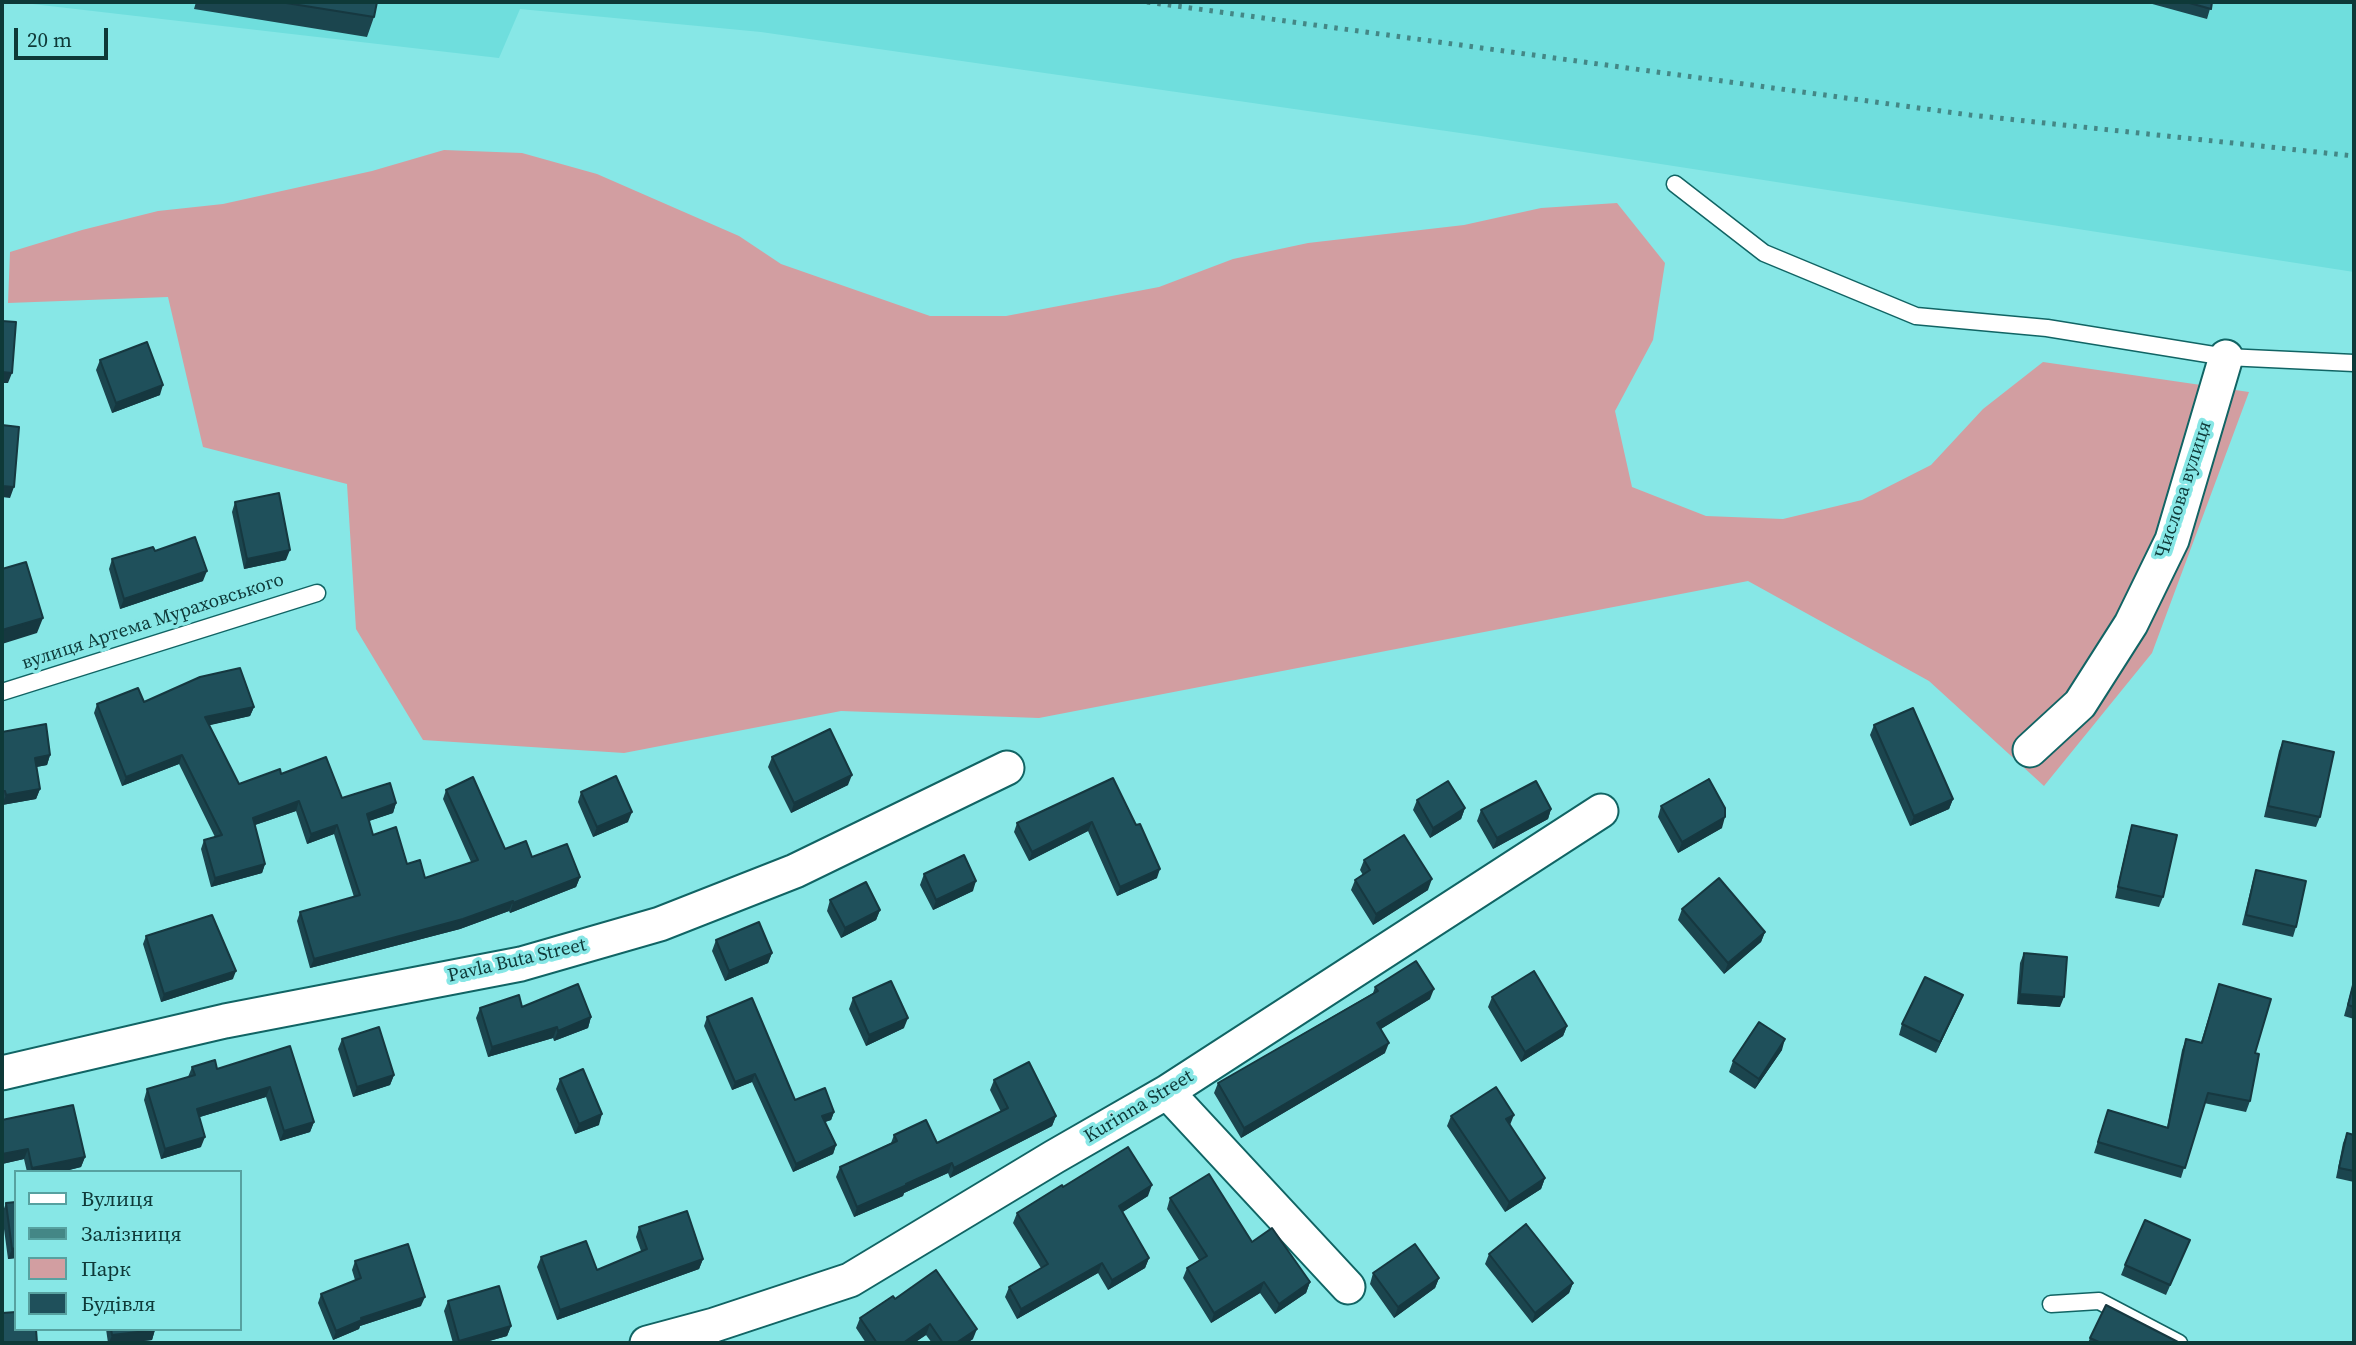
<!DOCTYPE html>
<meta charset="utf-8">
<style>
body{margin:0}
#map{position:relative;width:2356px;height:1345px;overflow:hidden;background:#87e7e6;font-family:"Source Serif 4",serif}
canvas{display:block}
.frame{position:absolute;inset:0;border:4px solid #0e3938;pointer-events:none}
.legend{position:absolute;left:14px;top:1170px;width:228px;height:161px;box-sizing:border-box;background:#87e7e6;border:2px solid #57a1a0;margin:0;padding:9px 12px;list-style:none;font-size:21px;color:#0e3938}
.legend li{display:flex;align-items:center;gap:14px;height:35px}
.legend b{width:35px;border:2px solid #57a1a0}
.scale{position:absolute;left:14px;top:28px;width:94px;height:32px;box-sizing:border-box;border:4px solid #0e3938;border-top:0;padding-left:9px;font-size:21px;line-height:24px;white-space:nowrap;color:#0e3938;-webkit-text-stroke:5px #87e7e6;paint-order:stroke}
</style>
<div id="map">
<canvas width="2356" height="1345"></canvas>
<div class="frame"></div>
<ul class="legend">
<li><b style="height:9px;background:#fff"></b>Вулиця</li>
<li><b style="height:9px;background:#448786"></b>Залізниця</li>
<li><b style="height:19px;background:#d29ea1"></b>Парк</li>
<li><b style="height:19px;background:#1f505b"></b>Будівля</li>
</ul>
<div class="scale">20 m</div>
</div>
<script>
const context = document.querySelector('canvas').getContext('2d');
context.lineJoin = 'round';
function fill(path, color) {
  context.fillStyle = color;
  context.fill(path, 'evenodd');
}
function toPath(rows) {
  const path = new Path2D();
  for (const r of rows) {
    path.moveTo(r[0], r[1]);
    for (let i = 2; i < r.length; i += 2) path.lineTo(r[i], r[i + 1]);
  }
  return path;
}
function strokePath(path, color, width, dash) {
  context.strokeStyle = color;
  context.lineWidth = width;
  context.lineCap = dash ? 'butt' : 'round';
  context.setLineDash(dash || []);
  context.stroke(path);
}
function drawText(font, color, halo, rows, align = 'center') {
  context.font = font + ' "Source Serif 4",serif';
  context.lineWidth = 7;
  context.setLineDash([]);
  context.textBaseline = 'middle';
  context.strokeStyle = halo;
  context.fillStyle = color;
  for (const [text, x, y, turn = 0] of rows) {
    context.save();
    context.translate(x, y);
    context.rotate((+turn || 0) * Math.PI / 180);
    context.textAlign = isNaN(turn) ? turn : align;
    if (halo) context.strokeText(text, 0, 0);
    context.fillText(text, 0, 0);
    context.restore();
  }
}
const built = toPath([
 [15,2,2354,2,2354,272,1481,136,761,32,520,9,499,58]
]);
const green = toPath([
 [444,150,522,153,597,174,739,236,781,264,930,316,1006,316,1159,287,1233,259,1308,243,1464,225,1541,208,1617,203,1665,263,1653,340,1615,411,1632,487,1706,516,1783,519,1862,500,1931,465,1983,409,2043,362,2249,392,2152,653,2044,786,1929,681,1748,581,1039,718,841,711,624,753,423,740,356,629,347,484,203,447,168,297,8,303,10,252,82,230,158,211,223,204,372,171]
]);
const service = toPath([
 [1675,184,1764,253,1916,316,2047,328,2226,357,2354,363],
 [2,692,317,593],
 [2051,1304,2099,1301,2179,1343]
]);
const minor = toPath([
 [2030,750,2080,704,2131,624,2172,540,2226,357],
 [2,1073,225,1021,521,964,660,924,795,871,1007,768],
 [1167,1092,1348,1287],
 [647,1343,714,1325,850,1280,1054,1157,1167,1092,1601,811]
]);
const rail = toPath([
 [1147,2,1970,115,2354,156]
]);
const wall = toPath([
 [196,2,377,2,374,17,367,37,194,9],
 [2145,2,2212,2,2207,19],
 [100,360,160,395,112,413,96,370],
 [235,502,286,560,244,569,232,512],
 [155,551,203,581,120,609,109,569,112,559],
 [144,702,254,707,250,716,209,725,239,784,281,774,342,798,396,803,393,813,369,821,373,835,425,878,471,862,443,799,446,790,505,849,532,857,580,877,576,887,510,913,509,911,460,929,310,968,297,921,300,912,354,897,334,834,307,844,296,811,255,825,265,864,262,873,211,887,201,849,204,840,215,837,179,764,122,786,94,713,97,704],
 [1874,725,1953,799,1949,809,1910,826,1870,735],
 [2,732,50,755,47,765,36,767,40,789,36,799,2,805],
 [2283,741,2320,817,2316,827,2264,817,2279,751],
 [772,757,848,785,791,813,768,767],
 [1113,778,1157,878,1117,896,1088,831,1029,861,1014,832,1017,823],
 [581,792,628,822,593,837,578,802],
 [1417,800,1465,808,1461,819,1430,838,1413,810],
 [1661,806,1722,828,1678,853,1658,817],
 [1551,809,1548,819,1493,849,1477,821,1481,810],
 [2132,825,2163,897,2159,907,2115,898,2129,835],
 [1364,860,1428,890,1373,925,1351,890,1355,880,1363,875,1360,870],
 [2256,870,2296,927,2293,937,2242,925,2253,880],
 [924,874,973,891,933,910,920,885],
 [830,900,880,910,876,920,841,938,827,911],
 [1682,909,1765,932,1761,942,1724,974,1678,920],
 [146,936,233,979,161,1002,143,944],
 [716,940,772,953,768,963,725,981,712,951],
 [2024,953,2060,1007,2017,1004,2020,963],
 [2354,980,2354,1019,2344,1016],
 [2219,984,2255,1053,2250,1101,2246,1112,2204,1103,2181,1178,2094,1153,2108,1110,2167,1127,2182,1050,2186,1039,2201,1042],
 [1375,987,1430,999,1381,1029,1385,1053,1241,1138,1214,1093,1218,1083,1373,993],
 [1963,995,1936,1053,1899,1035,1902,1024],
 [1492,997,1567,1026,1563,1036,1521,1062,1488,1007],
 [853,998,904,1028,866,1046,849,1009],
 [522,1007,591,1017,588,1028,554,1041,553,1038,488,1057,476,1018,480,1008],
 [707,1017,795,1100,834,1112,831,1120,825,1122,836,1145,833,1154,793,1172,752,1082,732,1090,704,1026],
 [342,1039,394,1075,390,1085,353,1097,338,1049],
 [290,1046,314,1122,310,1132,280,1141,266,1097,200,1117,201,1147,161,1159,144,1100,147,1089,188,1077,192,1067,217,1069],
 [1782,1050,1755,1089,1729,1072,1733,1061],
 [560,1079,599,1125,575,1134,556,1089],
 [994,1080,1056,1116,1052,1126,950,1178,948,1173,904,1193,903,1196,854,1217,836,1177,840,1167,891,1143,894,1135,937,1143,1001,1112,990,1090],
 [1451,1116,1510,1125,1545,1178,1541,1189,1505,1212,1447,1126],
 [2,1120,85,1157,81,1167,61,1172,27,1172,24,1159,2,1164],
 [2347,1133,2354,1135,2354,1182,2336,1178,2343,1143],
 [1063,1187,1148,1196,1122,1212,1149,1258,1145,1268,1108,1290,1098,1273,1017,1319,1005,1297,1009,1287,1041,1268,1013,1223,1017,1213],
 [1170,1198,1252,1242,1310,1282,1306,1293,1275,1314,1260,1293,1211,1323,1183,1278,1187,1268,1199,1260,1167,1209],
 [16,1202,16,1258,8,1259,2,1214,6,1203],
 [639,1227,703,1259,699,1269,557,1320,537,1267,541,1257,597,1270,641,1251,636,1237],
 [2190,1240,2166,1295,2121,1275,2125,1265],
 [1489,1254,1573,1283,1569,1293,1532,1323,1485,1264],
 [355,1261,421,1306,360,1326,359,1329,333,1340,318,1303,321,1294,355,1280,352,1270],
 [1373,1273,1439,1278,1435,1288,1394,1318,1370,1284],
 [895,1299,973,1339,967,1343,932,1343,926,1335,914,1343,866,1343,856,1328,860,1318],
 [448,1301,511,1326,507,1336,482,1343,453,1343,444,1311],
 [106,1329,155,1329,152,1340,126,1343,108,1343],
 [2090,1338,2181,1343,2088,1343]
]);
const shadedWall = toPath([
 [2,372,12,373,8,383,2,383],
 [163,385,160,395,112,413,116,403],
 [2,486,14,487,10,498,2,497],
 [290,550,286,560,244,569,247,559],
 [207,571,203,581,120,609,124,599],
 [43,618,37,633,2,644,2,630],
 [254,707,250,716,202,727,205,717],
 [50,755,47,765,31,768,35,758],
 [182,755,179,764,122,786,126,777],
 [852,775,848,785,791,813,794,803],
 [40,789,36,799,2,805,6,795],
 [1953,799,1949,809,1910,826,1914,816],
 [299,801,296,811,249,827,253,818],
 [396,803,393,813,363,823,367,814],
 [1465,808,1461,819,1430,838,1433,828],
 [1551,809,1548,819,1493,849,1497,838],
 [632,812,628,822,593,837,597,827],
 [1725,817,1722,828,1678,853,1682,842],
 [1092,822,1088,831,1029,861,1032,852],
 [337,825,334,834,307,844,311,834],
 [265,864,262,873,211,887,215,878],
 [1160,869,1157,878,1117,896,1120,887],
 [580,877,576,887,510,913,513,903],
 [1432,879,1428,890,1373,925,1376,914],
 [976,881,973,891,933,910,936,900],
 [513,901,509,911,460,929,310,968,314,959],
 [880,910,876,920,841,938,845,928],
 [1765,932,1761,942,1724,974,1728,963],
 [772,953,768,963,725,981,729,971],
 [236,971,233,979,161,1002,164,994],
 [1434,989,1430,999,1374,1033,1377,1023],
 [2020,994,2064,997,2060,1007,2017,1004],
 [1963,995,1959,1005,1936,1053,1940,1042],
 [591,1017,588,1028,554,1041,558,1031],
 [908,1018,904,1028,866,1046,869,1035],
 [1567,1026,1563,1036,1521,1062,1525,1052],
 [557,1027,553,1038,488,1057,492,1047],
 [1785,1039,1782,1050,1755,1089,1759,1079],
 [1389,1043,1385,1053,1241,1138,1244,1128],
 [755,1074,752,1082,732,1090,735,1082],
 [394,1075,390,1085,353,1097,357,1087],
 [270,1087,266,1097,193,1119,197,1109],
 [834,1112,831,1120,819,1124,822,1116],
 [602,1114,599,1125,575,1134,579,1124],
 [1514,1115,1510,1125,1506,1119],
 [1056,1116,1052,1126,950,1178,954,1168],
 [314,1122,310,1132,280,1141,284,1131],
 [205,1137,201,1147,161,1159,165,1149],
 [836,1145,833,1154,793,1172,796,1164],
 [28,1149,24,1159,2,1164,2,1154],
 [85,1157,81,1167,61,1172,31,1172,32,1168],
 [952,1163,948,1173,904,1193,903,1196,854,1217,857,1207],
 [1545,1178,1541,1189,1505,1212,1509,1202],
 [1152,1185,1148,1196,1115,1217,1119,1206],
 [16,1248,16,1258,8,1259,12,1249],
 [1149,1258,1145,1268,1108,1290,1112,1280],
 [703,1259,699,1269,557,1320,560,1310],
 [1102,1263,1098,1273,1017,1319,1021,1309],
 [1439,1278,1435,1288,1394,1318,1398,1307],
 [1264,1282,1260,1293,1211,1323,1214,1313],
 [1310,1282,1306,1293,1275,1314,1279,1304],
 [1573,1283,1569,1293,1532,1323,1535,1313],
 [425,1297,421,1306,360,1326,359,1329,333,1340,336,1331,361,1318],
 [930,1324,926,1335,914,1343,903,1343],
 [511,1326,507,1336,482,1343,458,1343,459,1341],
 [977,1329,973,1339,967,1343,956,1343],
 [155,1330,152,1340,126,1343,109,1343,112,1335]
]);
const building = toPath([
 [280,2,377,2,374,17,280,2],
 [2186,2,2212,2,2211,9,2186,2],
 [2,321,16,322,12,373,2,372,2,321],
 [147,342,163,385,116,403,100,360,147,342],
 [2,425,19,427,14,487,2,486,2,425],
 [279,493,290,550,247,559,235,502,279,493],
 [195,537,207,571,124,599,112,559,153,547,155,551,195,537],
 [26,562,43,618,2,630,2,569,26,562],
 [240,668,254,707,205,717,239,784,280,769,281,774,326,757,342,798,390,783,396,803,367,814,373,835,396,827,407,864,420,860,425,878,478,860,446,790,473,777,505,849,526,841,532,857,567,844,580,877,513,903,513,901,463,919,314,959,300,912,360,895,337,825,311,834,299,801,253,818,265,864,215,878,204,840,222,835,182,755,126,777,97,704,138,688,144,702,200,677,240,668],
 [1913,708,1953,799,1914,816,1874,725,1913,708],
 [46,724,50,755,35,758,40,789,6,795,5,791,2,791,2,732,46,724],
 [830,729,852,775,794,803,772,757,830,729],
 [2283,741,2334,752,2320,817,2268,806,2283,741],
 [616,776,632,812,597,827,581,792,616,776],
 [1113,778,1136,825,1140,824,1160,869,1120,887,1092,822,1032,852,1017,823,1113,778],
 [1709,779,1725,808,1725,817,1682,842,1661,806,1709,779],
 [1448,781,1465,808,1433,828,1417,800,1448,781],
 [1536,781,1551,809,1497,838,1481,810,1536,781],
 [2132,825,2177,835,2163,897,2118,887,2132,825],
 [1404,835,1432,879,1376,914,1355,880,1370,870,1364,860,1404,835],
 [964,855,976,881,936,900,924,874,964,855],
 [2256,870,2306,881,2296,927,2246,915,2256,870],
 [1719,878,1765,932,1728,963,1682,909,1719,878],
 [866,882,880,910,845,928,830,900,866,882],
 [212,915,236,971,164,994,146,936,212,915],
 [759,922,772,953,729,971,716,940,759,922],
 [2024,953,2067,957,2064,997,2020,994,2024,953],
 [1416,961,1434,989,1377,1023,1389,1043,1244,1128,1218,1083,1378,991,1375,987,1416,961],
 [1534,971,1567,1026,1525,1052,1492,997,1534,971],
 [1925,977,1963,995,1940,1042,1902,1024,1925,977],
 [891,981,908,1018,869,1035,853,998,891,981],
 [2354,981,2354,1007,2348,1005,2354,981],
 [578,984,591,1017,558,1031,557,1027,492,1047,480,1008,519,995,522,1007,578,984],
 [2219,984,2271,999,2255,1053,2259,1054,2250,1101,2208,1093,2185,1168,2098,1142,2108,1110,2168,1128,2186,1039,2202,1043,2219,984],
 [752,998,795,1100,825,1088,834,1112,822,1116,836,1145,796,1164,755,1074,735,1082,707,1017,752,998],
 [1759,1022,1785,1039,1759,1079,1733,1061,1759,1022],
 [379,1027,394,1075,357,1087,342,1039,379,1027],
 [290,1046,314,1122,284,1131,270,1087,197,1109,205,1137,165,1149,147,1089,195,1075,192,1067,215,1060,217,1069,290,1046],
 [1029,1062,1056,1116,954,1168,952,1163,906,1184,907,1185,857,1207,840,1167,897,1141,894,1135,926,1120,937,1143,1008,1108,994,1080,1029,1062],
 [583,1069,602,1114,579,1124,560,1079,583,1069],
 [1496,1087,1514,1115,1506,1119,1545,1178,1509,1202,1451,1116,1496,1087],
 [73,1105,85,1157,32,1168,28,1149,2,1154,2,1120,73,1105],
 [2347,1133,2354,1135,2354,1171,2339,1168,2347,1133],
 [1128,1147,1152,1185,1119,1206,1149,1258,1112,1280,1102,1263,1021,1309,1009,1287,1048,1264,1017,1213,1062,1185,1063,1187,1128,1147],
 [1209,1174,1252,1242,1272,1228,1310,1282,1279,1304,1264,1282,1214,1313,1187,1268,1207,1256,1170,1198,1209,1174],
 [16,1202,16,1248,12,1249,6,1203,16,1202],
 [687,1211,703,1259,560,1310,541,1257,586,1241,597,1270,647,1249,639,1227,687,1211],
 [2145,1220,2190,1240,2170,1285,2125,1265,2145,1220],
 [1526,1224,1573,1283,1535,1313,1489,1254,1526,1224],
 [408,1244,425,1297,361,1318,362,1320,336,1331,321,1294,361,1278,355,1261,408,1244],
 [1415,1244,1439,1278,1398,1307,1373,1273,1415,1244],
 [936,1270,977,1329,956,1343,943,1343,930,1324,903,1343,877,1343,860,1318,893,1296,895,1299,936,1270],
 [499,1286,511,1326,459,1341,448,1301,499,1286],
 [2106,1305,2178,1342,2181,1343,2101,1343,2090,1338,2106,1305],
 [16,1312,16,1329,36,1329,37,1343,2,1343,2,1313,16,1312],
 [111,1329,155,1329,155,1330,112,1335,111,1329]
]);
const streetNames = [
 ["Числова вулиця",2184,490,-72],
 ["вулиця Артема Мураховського",153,622,-18],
 ["Pavla Buta Street",517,961,-13],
 ["Kurinna Street",1139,1107,-31]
];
fill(built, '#6fdedd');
fill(green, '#d29ea1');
strokePath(service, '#116464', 19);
strokePath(minor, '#116464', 37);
strokePath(service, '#fff', 16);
strokePath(minor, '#fff', 33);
strokePath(rail, '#448786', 5, [3.5, 7]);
fill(wall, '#1b454e');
fill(shadedWall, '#163840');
fill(building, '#1f505b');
strokePath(building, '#163840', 2);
drawText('19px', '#0e3938', '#87e7e6', streetNames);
</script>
